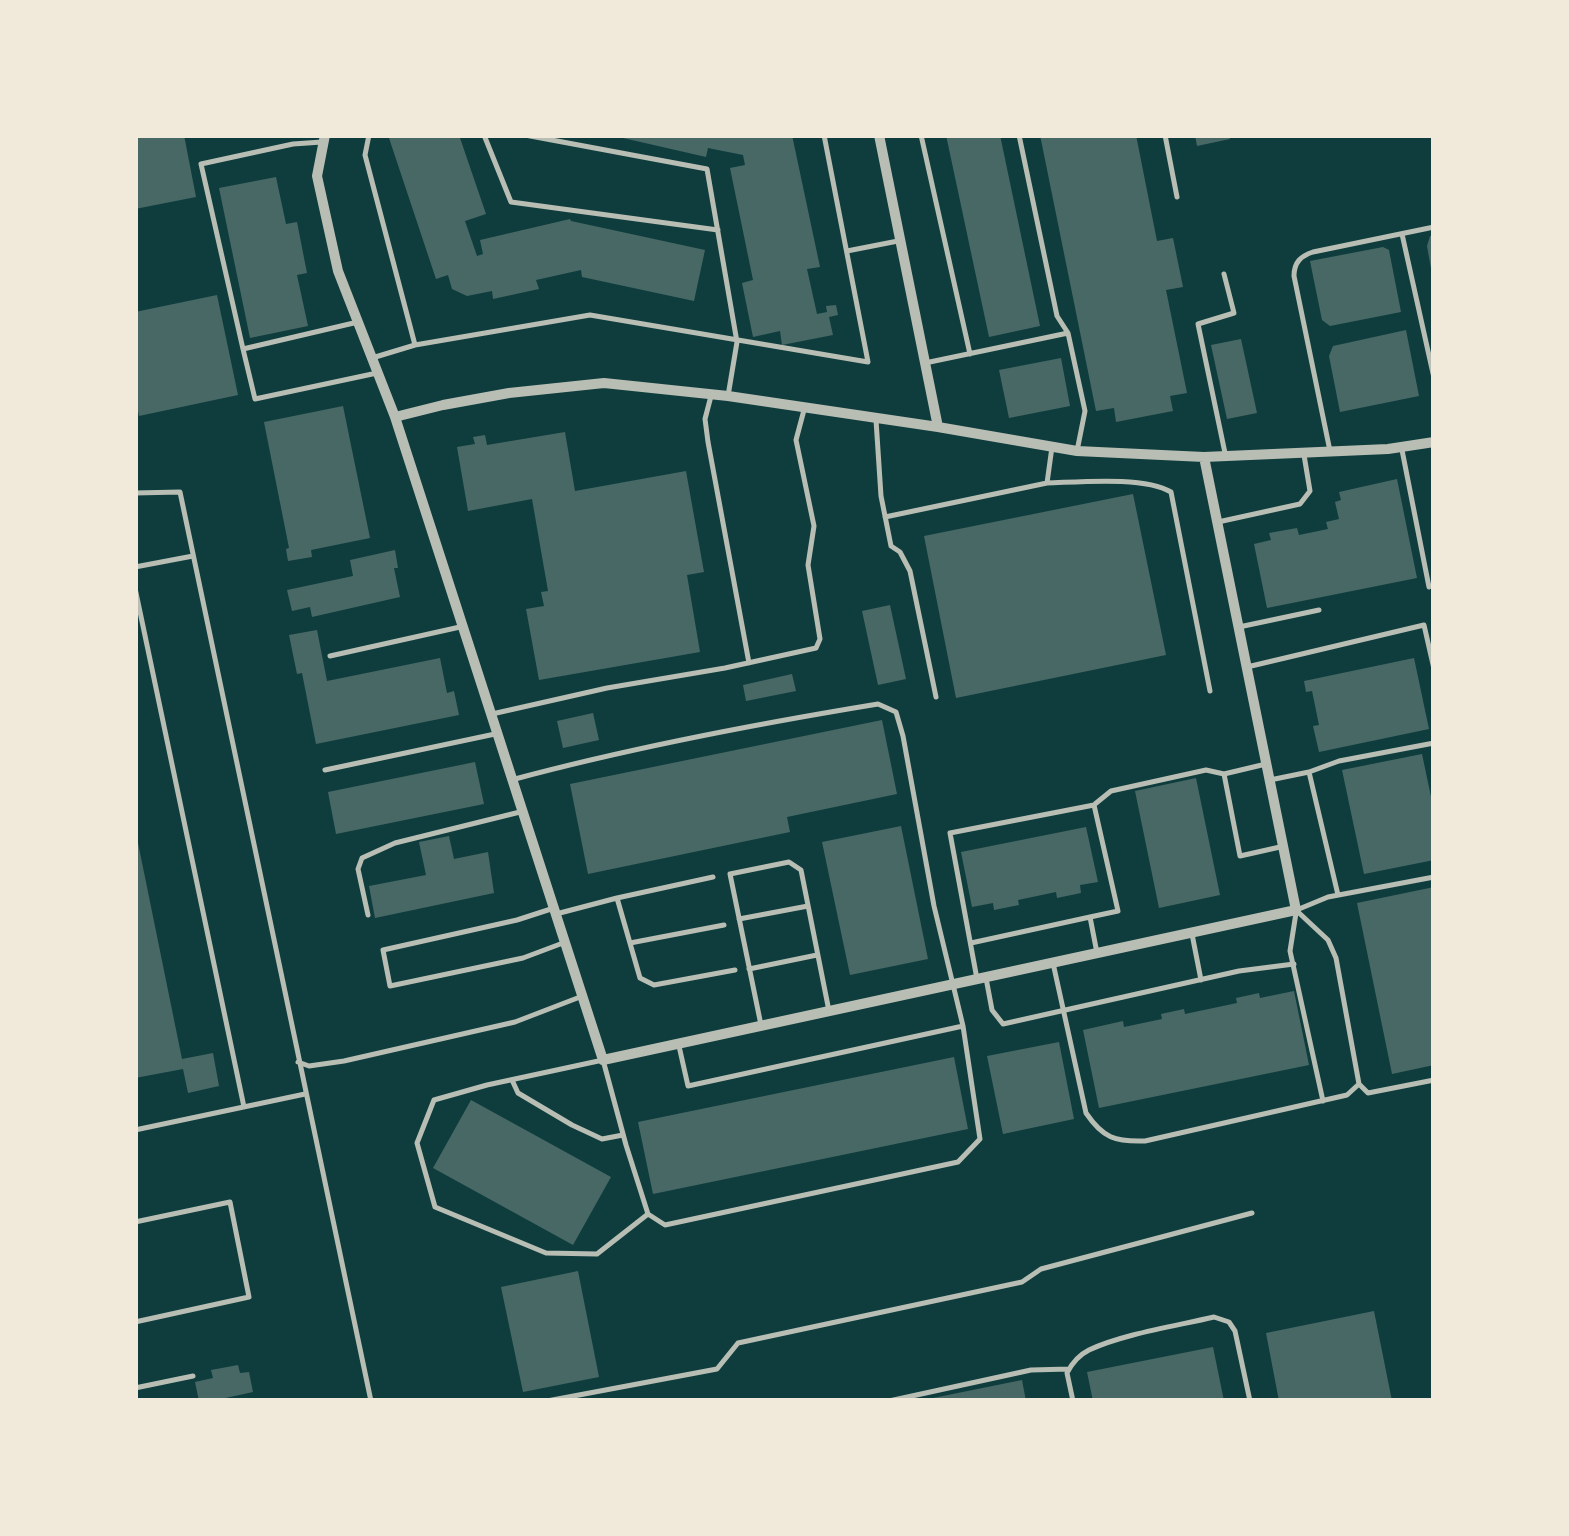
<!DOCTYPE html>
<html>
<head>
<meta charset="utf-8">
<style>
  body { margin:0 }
  #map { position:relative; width:1569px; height:1536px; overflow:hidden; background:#0f3d3e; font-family:Poppins,sans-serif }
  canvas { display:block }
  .frame { position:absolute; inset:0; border:138px solid #f1e9da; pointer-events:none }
</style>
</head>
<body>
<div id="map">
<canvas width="1569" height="1536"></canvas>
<div class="frame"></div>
</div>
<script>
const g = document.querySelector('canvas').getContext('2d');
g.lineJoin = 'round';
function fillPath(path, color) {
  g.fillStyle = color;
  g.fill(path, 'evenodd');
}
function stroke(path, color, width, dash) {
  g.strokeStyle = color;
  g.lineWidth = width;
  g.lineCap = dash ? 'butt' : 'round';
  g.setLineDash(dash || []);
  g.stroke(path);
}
fillPath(new Path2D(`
  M135,135H184L196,197L135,209Z
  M388,135H459L486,214L465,221L477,256L483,254L480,240L570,219L571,221L705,250L694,301L582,277L581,270L536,280L539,289L493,299L492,291L467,296L452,289L448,275L436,279Z
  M610,135H792L820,267L807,269L817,314L827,312L826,306L836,305L838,315L829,317L833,335L782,345L780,331L753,337L742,283L753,280L730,168L745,165L743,155L708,148L706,157Z
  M946,135H1000L1040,326L989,337Z
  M1040,135H1136L1157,241L1173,238L1183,287L1166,290L1187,393L1170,396L1173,411L1116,422L1114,408L1096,411Z
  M1195,135H1229L1230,139L1197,146Z
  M276,177L286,224L297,222L307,273L297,275L308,326L250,338L219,188Z
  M1434,235V274H1432L1427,246L1430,236Z
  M1383,247L1389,250L1401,312L1330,326L1322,320L1310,261Z
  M217,295L238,395L139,416L135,397V312Z
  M1406,330L1419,396L1340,412L1329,356L1333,346Z
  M1241,339L1257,413L1227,419L1211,345Z
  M1061,358L1070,406L1009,418L999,370Z
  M343,406L370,538L311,550L312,557L288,561L286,549L289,548L264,422Z
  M565,432L575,491L686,471L704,572L687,575L700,652L539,680L526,609L544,606L541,592L548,591L532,499L468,511L457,447L475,444L473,437L485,435L487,445Z
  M1397,479L1417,578L1267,608L1254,544L1271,540L1269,533L1297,528L1299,535L1328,529L1326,522L1339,519L1335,502L1341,500L1339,492Z
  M1133,494L1166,655L956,698L924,536Z
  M395,550L398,568H394L400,597L312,617L310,607L292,611L287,590L353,576L350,560Z
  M890,605L906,679L878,685L862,611Z
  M317,630L327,681L440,658L447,693L454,691L459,715L316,744L302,673L297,674L289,635Z
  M1414,658L1429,729L1319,752L1313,726L1319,725L1312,691L1306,692L1304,681Z
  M792,674L796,691L746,701L743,685Z
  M593,713L599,740L563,748L557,721Z
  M882,720L897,794L787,817L790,832L588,874L570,784Z
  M1422,754L1434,811V860L1364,874L1342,770Z
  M475,762L484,804L336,834L328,792Z
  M1196,778L1220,895L1159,908L1135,791Z
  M901,826L928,959L850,975L822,842Z
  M1086,827L1098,882L1080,885L1081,893L1057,898L1056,892L1018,900L1019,905L994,910L993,903L972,907L961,852Z
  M449,836L454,859L488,852L494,893L375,918L369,886L426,875L419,842Z
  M137,838L182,1059L213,1053L219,1086L188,1093L183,1069L135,1078Z
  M1434,887V1065L1392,1074L1357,903Z
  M1294,991L1309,1065L1099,1108L1083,1030L1123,1021L1124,1027L1162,1019L1161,1014L1184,1009L1185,1014L1237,1003L1236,998L1259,993L1260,998Z
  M1059,1042L1074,1119L1003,1134L987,1056Z
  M954,1057L968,1129L653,1194L638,1122Z
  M471,1100L611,1177L573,1245L433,1168Z
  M578,1271L599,1377L523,1392L501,1287Z
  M1374,1311L1392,1401H1279L1266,1333Z
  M1213,1347L1224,1401H1093L1087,1372Z
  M238,1365L240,1373L249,1372L253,1392L212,1401H199L195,1382L213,1378L211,1370Z
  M1022,1380L1026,1401H929L928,1399Z`), '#486865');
stroke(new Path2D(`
  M369,135L365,155L415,345
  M484,135L511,202L718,230
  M525,135L707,169L737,342L728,396
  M921,135L970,354
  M1019,135L1057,316L1068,333L1085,411L1077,451
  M1165,135L1177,197
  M322,142L293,144L201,164L243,349L358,322
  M1402,234L1434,378
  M847,251L898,241
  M1224,274L1234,313L1198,324L1225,453
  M243,349L255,399L377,373
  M372,358L415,345L590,315L868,362L824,135
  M925,363L1068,333
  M711,396L705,419L708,442L749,663
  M876,420L881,496L891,546L900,552L910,571L936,697
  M1402,450L1429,587
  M1330,451L1294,276C1294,262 1301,256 1313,252L1434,227
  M1047,483C1080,482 1144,476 1171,492L1210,691
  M135,493L180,492L371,1401
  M885,517L1047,483L1052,447
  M1218,522L1300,504L1310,491L1304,455
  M135,567L193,556
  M135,588L244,1107
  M1239,627L1319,610
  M330,656L460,627
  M1247,667L1424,625L1434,669
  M492,714L607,688L725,668L816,648L820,639L808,565L814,526L796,440L804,410
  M1266,764L1224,774L1240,856L1280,847
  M325,770L495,734
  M1309,772L1339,761L1434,743
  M515,779C634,747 756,724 878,704L896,712L903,736L934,906L963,1026
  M1270,780L1309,772L1338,895
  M1095,804L1111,791L1206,770L1224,774
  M617,898L713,877
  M551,909L517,920L383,950L390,986L523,958L563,943
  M1299,909L1328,897L1434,877
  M1296,913L1290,951L1323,1101
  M556,914L617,898L640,978L654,985L735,970
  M368,915L358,869L362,858L395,843L520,812
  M739,919L808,906
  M1192,934L1201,980
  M630,943L724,925
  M971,943L1090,917
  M1053,963L1086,1113C1103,1138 1115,1142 1145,1141L1347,1095L1359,1084L1336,958L1328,940L1298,912
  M749,969L817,955
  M986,978L992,1010L1003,1024L1239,971L1294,964
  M977,979L950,833L1094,805L1118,911L1090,917L1097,953
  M761,1025L730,874L789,862L801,870L829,1011
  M298,1062L309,1066L344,1061L515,1022L580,997
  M512,1080L518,1093L572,1125L602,1139L623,1135
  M1359,1084L1368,1093L1434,1080
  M135,1130L305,1094
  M648,1214L597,1254L546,1253L435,1207L417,1143L434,1100L487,1085L603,1060L626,1145L648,1214L665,1225L958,1162L980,1139L963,1026L688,1086L679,1046
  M135,1222L230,1202L249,1297L135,1322
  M135,1388L193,1376
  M547,1401L717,1369L738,1343L1022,1282L1041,1269L1252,1213
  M889,1401L1031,1370L1069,1369
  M1073,1401L1067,1373C1072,1363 1079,1355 1089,1350C1123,1334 1176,1326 1214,1317L1229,1322L1235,1331L1250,1401`), '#b8beb3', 5);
stroke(new Path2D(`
  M325,135L317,176L338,271L395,417L603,1060L1296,910L1204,457
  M879,135L938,427
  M395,417L443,405L509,393L604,383L728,396L938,427L1077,451L1204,457L1388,449L1434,442`), '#b8beb3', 10);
</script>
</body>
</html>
